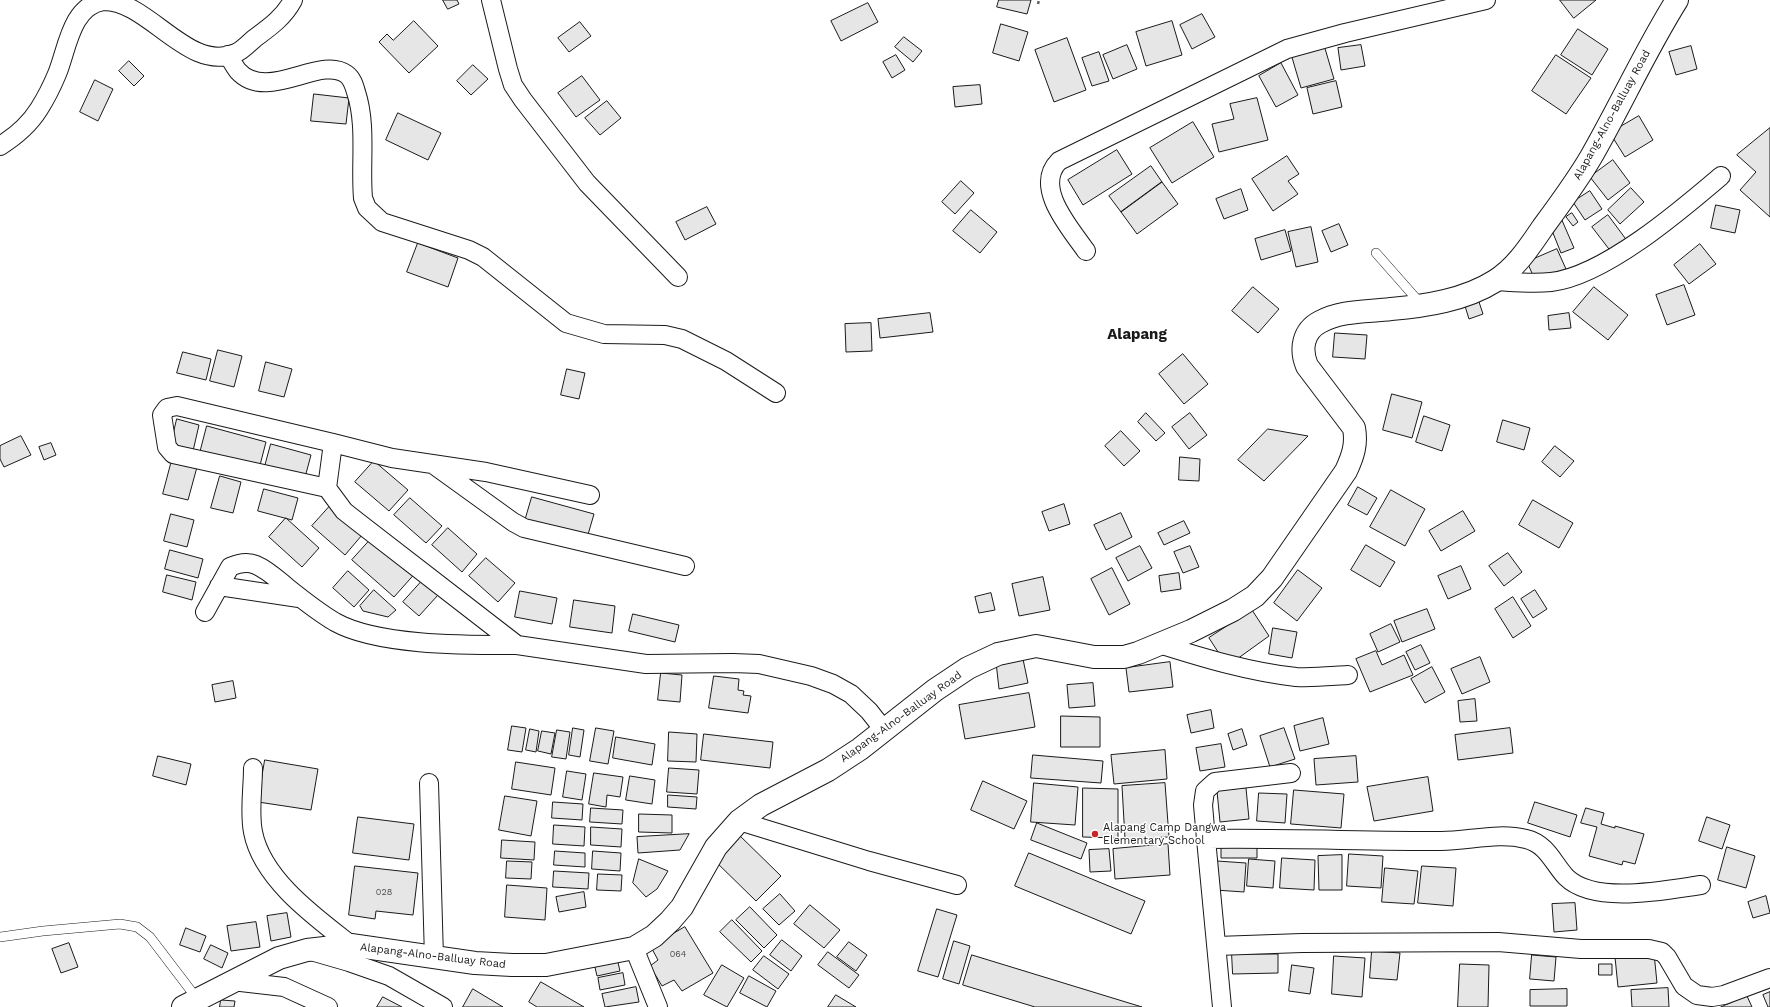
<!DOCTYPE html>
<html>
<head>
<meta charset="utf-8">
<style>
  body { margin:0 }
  canvas { display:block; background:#fff }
</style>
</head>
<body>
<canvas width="1770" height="1007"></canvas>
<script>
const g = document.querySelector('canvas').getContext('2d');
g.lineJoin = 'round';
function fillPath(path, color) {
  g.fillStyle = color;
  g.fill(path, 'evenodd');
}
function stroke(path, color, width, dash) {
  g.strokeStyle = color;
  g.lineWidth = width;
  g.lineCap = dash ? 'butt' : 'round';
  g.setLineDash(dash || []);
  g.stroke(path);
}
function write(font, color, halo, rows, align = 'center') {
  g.font = font + ' "Work Sans",sans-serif';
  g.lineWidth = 3;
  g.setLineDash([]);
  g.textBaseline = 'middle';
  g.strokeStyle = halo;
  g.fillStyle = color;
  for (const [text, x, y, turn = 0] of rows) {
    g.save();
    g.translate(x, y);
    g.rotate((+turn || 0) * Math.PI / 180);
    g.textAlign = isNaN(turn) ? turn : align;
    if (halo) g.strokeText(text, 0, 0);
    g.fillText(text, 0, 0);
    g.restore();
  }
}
const building = new Path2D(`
  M443,0H457L459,4L448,9Z
  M999,0H1031L1027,14L997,7Z
  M1560,0H1596L1574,18Z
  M868,3L878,22L841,41L831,21Z
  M1202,14L1215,37L1192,49L1180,25Z
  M414,21L438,46L409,73L379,42L387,34L393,40Z
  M1172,21L1182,55L1146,66L1136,32Z
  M580,22L591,36L569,52L558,38Z
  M1001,24L1028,32L1019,61L993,53Z
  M1578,29L1608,49L1592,75L1561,55Z
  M904,37L922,51L913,62L895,47Z
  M1067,38L1086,90L1054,102L1035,50Z
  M1127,45L1137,69L1113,79L1103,55Z
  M1324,45L1334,79L1301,88L1291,54Z
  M1361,45L1365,66L1341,70L1338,48Z
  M1691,46L1697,69L1676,75L1669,52Z
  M1099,52L1109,81L1092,86L1082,58Z
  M896,55L905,70L892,78L883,62Z
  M1556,55L1591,78L1566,114L1532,91Z
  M129,61L144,76L134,86L119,71Z
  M1281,63L1298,95L1276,107L1259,76Z
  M473,65L488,79L471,95L457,81Z
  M582,76L600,100L576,117L558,93Z
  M95,80L113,89L98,121L80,112Z
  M1336,81L1342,107L1313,114L1307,88Z
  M980,85L982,104L955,107L953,87Z
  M314,94L349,98L346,124L311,121Z
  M1257,98L1268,140L1219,152L1212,124L1234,119L1230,104Z
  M607,101L621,118L600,135L585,118Z
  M398,113L441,133L428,160L386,140Z
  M1639,116L1653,140L1625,157L1610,133Z
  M1193,122L1214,157L1172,183L1150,148Z
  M1770,128V217L1740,190L1756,172L1737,155Z
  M1117,150L1132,174L1083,205L1068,180Z
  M1287,156L1299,174L1288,181L1298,194L1273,211L1252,179Z
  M1613,160L1630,183L1608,200L1590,177Z
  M1151,166L1162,182L1121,212L1109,196Z
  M961,181L974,193L955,214L942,202Z
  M1162,182L1178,204L1137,234L1121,212Z
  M1631,188L1644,202L1620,224L1608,210Z
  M1241,189L1248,210L1224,219L1216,199Z
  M1590,191L1602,209L1585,220L1573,202Z
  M1716,205L1740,210L1735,233L1711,228Z
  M707,207L716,224L685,240L676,222Z
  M971,210L997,232L980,253L953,231Z
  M1572,213L1578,222L1573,226L1566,217Z
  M1608,215L1628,242L1612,253L1592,227Z
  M1561,218L1574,248L1561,253L1549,223Z
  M1339,224L1348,245L1331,252L1322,231Z
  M1311,227L1318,262L1296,267L1288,232Z
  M1285,230L1291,251L1261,260L1255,239Z
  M418,243L458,258L448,287L407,272Z
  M1700,244L1716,264L1689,284L1674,265Z
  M1557,249L1566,269L1536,282L1527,262Z
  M1684,285L1695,315L1667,325L1656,295Z
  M1253,287L1279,309L1258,333L1232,311Z
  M1594,287L1628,315L1608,340L1573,312Z
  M1479,302L1483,314L1469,319L1465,306Z
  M930,313L933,332L880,338L878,319Z
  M1569,313L1571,328L1549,330L1548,316Z
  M871,323L872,351L846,352L845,324Z
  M1335,333L1367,335L1365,359L1333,357Z
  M218,350L242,356L234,387L210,381Z
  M183,352L211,359L206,380L177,373Z
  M1183,354L1208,384L1184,404L1159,374Z
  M266,362L292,369L284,397L259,391Z
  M567,369L585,373L579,399L561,395Z
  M1392,394L1422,402L1412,438L1383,430Z
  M1146,413L1165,433L1156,441L1138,422Z
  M1190,413L1207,435L1189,449L1172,427Z
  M1424,416L1450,425L1442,451L1416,442Z
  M177,419L199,425L193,451L171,445Z
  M1503,420L1530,428L1524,450L1497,442Z
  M207,426L266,442L259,469L200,453Z
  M1268,429L1308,436L1264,481L1238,460Z
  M1121,431L1140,451L1124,466L1105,446Z
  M21,436L31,455L4,467L0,459V446Z
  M51,443L56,455L44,460L39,447Z
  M271,444L311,455L304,481L264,470Z
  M1555,446L1574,461L1560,477L1542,462Z
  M1180,457L1200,459L1199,481L1179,480Z
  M172,460L197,467L188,500L163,494Z
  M374,461L408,490L389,511L355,482Z
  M220,476L241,482L233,513L211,508Z
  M1358,487L1377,498L1367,515L1348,505Z
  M264,489L298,498L292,520L258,511Z
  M1391,490L1425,509L1405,546L1370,527Z
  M532,497L594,514L587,538L525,521Z
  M410,498L442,526L426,543L394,515Z
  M1533,500L1573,523L1559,548L1519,525Z
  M1064,504L1070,524L1049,531L1042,512Z
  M330,506L362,535L345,555L312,526Z
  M1463,511L1475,531L1441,551L1429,531Z
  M1121,513L1132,537L1106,550L1094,525Z
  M171,514L194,520L187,547L164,541Z
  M286,518L319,548L302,567L269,537Z
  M1184,521L1190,533L1164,545L1158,533Z
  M448,528L477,554L462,572L432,545Z
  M371,539L406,571L412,565L418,570L394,597L352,560Z
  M1366,545L1395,562L1380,587L1351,570Z
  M1140,546L1152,568L1128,581L1116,558Z
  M1190,546L1199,567L1183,573L1174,552Z
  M170,550L203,559L198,578L165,569Z
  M1508,553L1522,572L1504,586L1489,566Z
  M486,558L515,583L498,602L469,576Z
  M1461,566L1471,589L1448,599L1438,576Z
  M1112,568L1130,604L1109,615L1091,579Z
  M1298,570L1322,588L1297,621L1274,603Z
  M348,571L369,590L354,607L333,588Z
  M1179,573L1181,589L1161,592L1159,576Z
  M167,575L196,582L192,600L163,592Z
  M1043,577L1050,610L1019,616L1012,584Z
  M422,581L438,595L419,616L403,602Z
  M374,590L396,610L388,617L363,611L360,606Z
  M1535,590L1547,609L1533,618L1521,599Z
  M520,591L557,598L552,624L515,617Z
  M991,593L995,610L979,613L975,597Z
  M1513,597L1531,626L1513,638L1495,609Z
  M574,600L615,606L612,633L570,627Z
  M1427,609L1435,629L1402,642L1394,621Z
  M1252,610L1269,636L1237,659L1220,655L1209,638Z
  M633,614L679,625L675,642L629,631Z
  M1391,624L1400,642L1378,652L1370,634Z
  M1273,628L1297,632L1292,658L1269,654Z
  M1421,645L1430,663L1415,670L1406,652Z
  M1376,651L1382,665L1404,655L1413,675L1370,692L1356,659Z
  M1480,657L1490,682L1462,694L1451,669Z
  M1023,659L1028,683L999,689L996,662Z
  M1170,662L1173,687L1129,692L1126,668Z
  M1432,667L1445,692L1425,703L1411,679Z
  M661,673L682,675L680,702L658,700Z
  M714,676L739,679L738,690L744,691L743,695L751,696L748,713L709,708Z
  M233,681L236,698L215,702L212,685Z
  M1093,683L1095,706L1069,708L1067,685Z
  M1029,693L1035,727L965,739L959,705Z
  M1475,699L1477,721L1460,722L1458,701Z
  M1211,710L1214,728L1191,733L1187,715Z
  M1061,716L1100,717V747H1061Z
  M1323,718L1329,744L1300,751L1294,726Z
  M512,726L526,728L522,752L508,750Z
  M573,728L584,730L580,757L569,755Z
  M596,728L614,731L608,764L590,761Z
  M1284,728L1295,759L1270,767L1260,736Z
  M1510,728L1513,753L1458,760L1455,735Z
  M530,729L539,731L536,752L526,750Z
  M1242,729L1247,745L1233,750L1228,734Z
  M557,730L570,732L566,759L552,757Z
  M542,731L555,733L551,754L538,751Z
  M669,732L697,734L696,762L668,761Z
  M704,734L773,742L770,768L701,760Z
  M616,737L655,744L652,765L613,758Z
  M1221,744L1225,767L1200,771L1196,748Z
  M1165,750L1167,779L1114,784L1111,755Z
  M1033,755L1103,761L1101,783L1031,778Z
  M158,756L191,764L186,785L153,776Z
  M1356,756L1358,782L1316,785L1314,759Z
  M265,760L318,769L311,810L258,802Z
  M516,762L555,768L551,795L512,789Z
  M669,768L699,770L697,794L667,792Z
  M567,771L586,774L582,800L563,797Z
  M594,773L623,777L620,797L607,795L606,807L589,804Z
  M630,776L655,780L652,804L626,800Z
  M1428,777L1433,811L1374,821L1367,787Z
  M983,781L1027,801L1014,829L971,810Z
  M1034,783L1078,787L1075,825L1031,822Z
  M1165,783L1169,837L1125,839L1122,786Z
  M1083,788L1118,789V838L1083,837Z
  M1246,788L1249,819L1220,822L1217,791Z
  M1294,790L1344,794L1341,828L1291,824Z
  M1259,793L1287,794L1285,823L1257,821Z
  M668,795L697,797L696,809L668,807Z
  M505,796L537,801L531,836L499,830Z
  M553,802L583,804L582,820L552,818Z
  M1535,802L1577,815L1570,837L1528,823Z
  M591,808L623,810L622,824L590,822Z
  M1586,808L1604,813L1601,824L1615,828V826L1644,834L1635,864L1623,861L1622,865L1589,856L1597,827L1581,823Z
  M639,814L672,815V833L639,832Z
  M358,817L414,824L409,860L353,853Z
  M1707,817L1730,825L1722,849L1699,841Z
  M1037,823L1087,843L1081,859L1031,840Z
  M554,825L585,827L584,846L553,844Z
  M591,827L622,829L621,847L591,845Z
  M735,831L781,876L756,901L711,857Z
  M689,834L680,850L638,853L637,837Z
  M502,840L535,842L534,860L501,858Z
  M1257,842V858H1221V843Z
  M1168,844L1170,875L1115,879L1113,849Z
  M1727,847L1755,856L1746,888L1718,880Z
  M1109,849L1111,871L1090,872L1089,850Z
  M555,851L585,853V867L554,865Z
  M593,851L621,853L620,871L592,869Z
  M1029,853L1145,901L1131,934L1015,886Z
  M1349,854L1383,856L1381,888L1347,886Z
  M1342,855V890H1319L1318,856Z
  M1282,858L1315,860L1314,890L1280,888Z
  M639,859L668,871L657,889L646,897L633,883Z
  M1249,859L1275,861L1273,888L1247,886Z
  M507,861L532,862L531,879L506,878Z
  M1217,861L1246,863L1244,892L1215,890Z
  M355,866L418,873L413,915L376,911L375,919L349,915Z
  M1422,866L1456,868L1453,906L1418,903Z
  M1385,868L1418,871L1414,904L1382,902Z
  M554,871L589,873L588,889L553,887Z
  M598,874L622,875L621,891L597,890Z
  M507,885L547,888L545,920L505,917Z
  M584,892L586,907L559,912L556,897Z
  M780,894L795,911L779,925L763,909Z
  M1766,896L1770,913L1753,918L1748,902Z
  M1575,903L1577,930L1554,932L1552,904Z
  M810,905L840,930L824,948L794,924Z
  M750,907L777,935L764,948L736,920Z
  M937,909L957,915L938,977L918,971Z
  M287,913L291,937L271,941L267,916Z
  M732,920L762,951L751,962L720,932Z
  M256,922L260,947L231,951L227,926Z
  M685,927L713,973L682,991L674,980L662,986L650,966L658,960L651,947Z
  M186,928L206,936L200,952L180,945Z
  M782,940L802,956L791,971L770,955Z
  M954,941L970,946L959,984L943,979Z
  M849,942L867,955L856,971L837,957Z
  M69,943L78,967L61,973L52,949Z
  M211,945L228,953L222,968L204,959Z
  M1372,951L1400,953L1397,980L1370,978Z
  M828,952L859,975L849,988L818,965Z
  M1654,953L1657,983L1618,987L1615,957Z
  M1232,954H1278V973L1233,974Z
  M972,955L1142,1007H1035L963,985Z
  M1532,955L1556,957L1554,981L1530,979Z
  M764,956L789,974L778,989L753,970Z
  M1334,956L1365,958L1362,997L1332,994Z
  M617,958L620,971L597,976L594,963Z
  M1460,964L1489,965L1488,1007H1458Z
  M1599,964H1612V975H1599Z
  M722,965L744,978L727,1007L704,995Z
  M1292,965L1314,968L1310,994L1289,991Z
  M623,973L625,985L600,990L598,978Z
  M749,976L776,991L767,1007L740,993Z
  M541,982L584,1007H537L529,1002Z
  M636,987L639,1002L605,1007L602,994Z
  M1668,988L1669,1007H1632L1631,990Z
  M473,989L503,1007H463Z
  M1567,989V1006H1530V990Z
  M1770,992V1007H1768L1763,995Z
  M836,995L856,1007H828Z
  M1747,996L1752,1007H1721Z
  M383,997L402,1007H377Z
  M221,1000L235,1001L234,1007H220Z`);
fillPath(building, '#e6e6e6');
stroke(building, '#1a1a1a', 1);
const lane = new Path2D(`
  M1376,253L1421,304
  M0,937L43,931L120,924L137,927L150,937L198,1000`);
const street = new Path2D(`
  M491,0L508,69L513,85L523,100L587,183L678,277
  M228,55C231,60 234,66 238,71C267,103 320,55 346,74C352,78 354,85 356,92C367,125 360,164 363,198L367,208L382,222L469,250L483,257L566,323L604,334L665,335L682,339L726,361L776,393
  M0,146C16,136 29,125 39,109C46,98 52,86 57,74C67,50 71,6 103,1C149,0 188,74 236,53C243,50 249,43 255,38C270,27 284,17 293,0
  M1086,251C1070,228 1033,187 1059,161L1287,49L1345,33L1486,0
  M1496,281C1514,282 1532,284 1551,282C1604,276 1680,211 1721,176
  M434,465L513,522L524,528L685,566
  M327,488L173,454L167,447L162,415L167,408L177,406L333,443
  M590,495L486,472L392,458L333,443L327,488L344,511L358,522L517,645L646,664L733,663L759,664L811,676L833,684L851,694L869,711L884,730
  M219,586L299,598
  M205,612L230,567C239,563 247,561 256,565C268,570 278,580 288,588C303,600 318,612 335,622C378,646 467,645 517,645
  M1159,644C1203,658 1250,672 1296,677C1313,678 1331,676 1348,675
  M253,768C253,789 249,812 253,832C262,879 315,917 351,945
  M429,783L434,958
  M739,821L869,861L957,885
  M1206,839C1285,838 1363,841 1441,841C1469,841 1498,832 1526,839C1547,844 1553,863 1566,877C1594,905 1666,890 1701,885
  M1217,946L1302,943L1498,942L1581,949H1649L1662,952L1667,957L1684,986L1697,995L1712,997L1724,995L1770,978
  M634,948L658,1007
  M311,951L349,962L389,976L443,1007
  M232,981L284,987L328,1007
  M1222,1007L1206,839L1203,805L1205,791L1215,782L1291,773`);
const secondary = new Path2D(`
  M183,1007L279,958L307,950L351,945L475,963L512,965H546L634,948L654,936L670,921L682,907L716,847L739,821L761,805L828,770L860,749L935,690L968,668L998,654L1036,646L1094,657H1124L1138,653L1191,631L1233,610L1255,596L1272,578L1346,471C1353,456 1357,444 1354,428L1307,366C1300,349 1303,331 1320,322C1342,310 1367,312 1391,309C1426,306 1465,300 1495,281C1516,268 1530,246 1543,227C1560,204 1577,181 1591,157C1621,105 1645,51 1677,0`);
stroke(lane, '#1a1a1a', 10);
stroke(street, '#1a1a1a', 20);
stroke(secondary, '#1a1a1a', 24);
stroke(new Path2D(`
  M1038,4L1039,0`), '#5f5f5f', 2.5, [3, 2]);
stroke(lane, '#fff', 9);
stroke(street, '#fff', 18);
stroke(secondary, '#fff', 22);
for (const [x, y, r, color] of [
  [1095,834,4,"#c62828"]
]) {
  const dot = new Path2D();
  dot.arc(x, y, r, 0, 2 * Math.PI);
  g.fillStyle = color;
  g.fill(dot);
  stroke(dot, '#fff', 1.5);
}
write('9px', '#4d4d4d', null, [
  ["028",384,892],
  ["064",678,954]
]);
write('11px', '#1a1a1a', '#fff', [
  ["Alapang-Alno-Balluay Road",1612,115,-61],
  ["Alapang-Alno-Balluay Road",901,717,-36],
  ["Alapang-Alno-Balluay Road",433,956,7]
]);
write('11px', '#1a1a1a', '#fff', [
  ["Alapang Camp Dangwa",1103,828],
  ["Elementary School",1103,841]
], 'left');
write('bold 15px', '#1a1a1a', '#fff', [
  ["Alapang",1137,335]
]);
</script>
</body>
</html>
